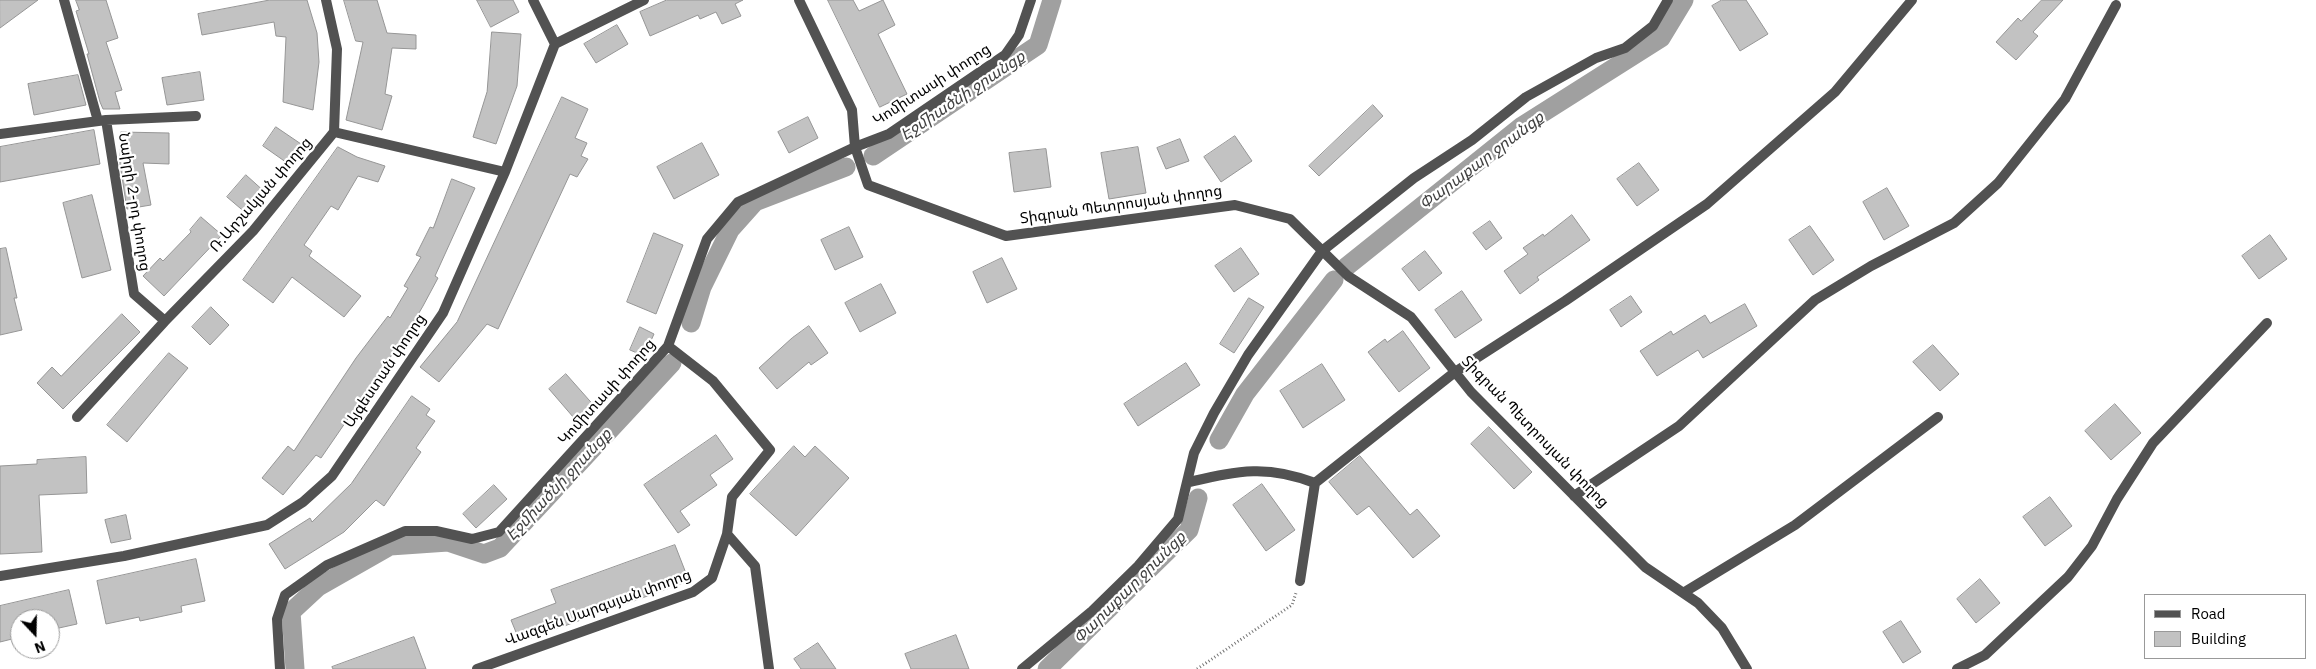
<!DOCTYPE html>
<html>
<head>
<meta charset="utf-8">
<style>
  body { margin:0 }
  #map { position:relative; width:2316px; height:669px; overflow:hidden; background:#fff; font-family:"IBM Plex Sans",sans-serif }
  canvas { display:block }
  .legend { position:absolute; left:2144px; top:594px; width:162px; height:65px; box-sizing:border-box; background:#fff; border:1px solid #999; margin:0; padding:6px 9px; list-style:none; font-size:15px; color:#000 }
  .legend li { display:flex; align-items:center; gap:10px; height:25px }
  .legend b { width:25px; border:1px solid #999 }
  .north { position:absolute; left:10px; top:609px; width:50px; height:50px; box-sizing:border-box; background:#fff; border:1px solid #999; border-radius:50%; rotate:159deg; font-size:14px; font-weight:700; line-height:20px; text-align:center; color:#000 }
  .north::after { content:''; display:block; margin:auto; width:18px; height:22px; background:#000; clip-path:polygon(50% 0,100% 100%,50% 72%,0 100%) }
</style>
</head>
<body>
<div id="map">
<canvas width="2316" height="669"></canvas>
<ul class="legend">
<li><b style="height:6px;background:#525252"></b>Road</li>
<li><b style="height:14px;background:#c2c2c2"></b>Building</li>
</ul>
<div class="north">N</div>
</div>
<script>
const g = document.querySelector('canvas').getContext('2d');
g.lineJoin = 'round';
function stroke(path, color, width, dash) {
  g.strokeStyle = color;
  g.lineWidth = width;
  g.lineCap = dash ? 'butt' : 'round';
  g.setLineDash(dash || []);
  g.stroke(path);
}
function fillPath(path, color) {
  g.fillStyle = color;
  g.fill(path, 'evenodd');
}
function write(font, color, halo, rows, align = 'center') {
  g.font = font + ' "IBM Plex Sans","Noto Sans Armenian",sans-serif';
  g.lineWidth = 4.5;
  g.setLineDash([]);
  g.textBaseline = 'middle';
  g.strokeStyle = halo;
  g.fillStyle = color;
  for (const [text, x, y, turn = 0] of rows) {
    g.save();
    g.translate(x, y);
    g.rotate((+turn || 0) * Math.PI / 180);
    g.textAlign = isNaN(turn) ? turn : align;
    if (halo) g.strokeText(text, 0, 0);
    g.fillText(text, 0, 0);
    g.restore();
  }
}
stroke(new Path2D(`
  M873,156L1038,45L1052,0
  M1346,267L1522,126L1661,38L1684,0
  M691,323L702,287L730,230L755,202L846,167
  M1219,440L1245,394L1334,280
  M295,669L291,612L318,587L390,546L448,542L484,554L500,548L672,363
  M1047,669L1189,530L1198,498`), '#a0a0a0', 19);
const building = new Path2D(`
  M0,0H38L0,28Z
  M76,0H106L118,38L106,42L122,90L115,92L120,109H103L100,102L87,54H89L76,11L79,10Z
  M270,0H307L317,33L319,62L313,110L283,102L286,37L276,36L274,22L202,35L198,14Z
  M344,0H377L387,33L416,35V49L392,48L385,94L392,96L382,130L346,120L363,42L356,41Z
  M477,0H513L519,12L491,27Z
  M667,0H743L735,4L741,16L722,24L716,12L700,19L698,15L650,36L640,12Z
  M828,0H853L859,11L883,0L895,25L878,34L907,94L880,107Z
  M1722,0H1746L1768,34L1740,51L1712,6Z
  M2042,0H2063L2033,32L2038,36L2016,60L1996,42L2018,18L2021,21Z
  M617,25L628,44L596,63L584,44Z
  M492,32L521,34L517,86L496,144L473,137L487,92Z
  M200,72L204,100L167,105L162,78Z
  M78,75L86,105L34,115L28,84Z
  M562,97L588,109L575,138L587,143L581,156L588,159L577,177L570,174L498,329L487,324L439,382L420,367L457,322Z
  M1373,105L1383,116L1319,176L1309,166Z
  M808,117L818,138L789,153L778,132Z
  M276,127L304,146L290,165L263,146Z
  M94,130L100,164L0,182V147Z
  M121,132L169,133V164L143,163L151,205L127,209L120,164Z
  M1235,136L1252,161L1221,182L1204,157Z
  M1180,139L1189,161L1166,169L1157,148Z
  M702,143L719,175L674,199L657,167Z
  M338,147L357,157L385,166L378,182L358,176L338,210L331,206L304,245L312,251L309,256L361,296L344,317L292,277L273,303L243,280Z
  M1138,147L1146,193L1109,199L1101,153Z
  M1046,149L1051,187L1014,192L1009,153Z
  M1639,163L1659,190L1637,206L1617,179Z
  M246,175L266,193L247,214L227,197Z
  M452,179L475,188L435,276L438,278L423,306L409,330L321,458L316,455L283,495L262,478L288,446L294,451L356,358L388,316L390,318L408,288L404,286L421,257L416,255L430,227L433,228Z
  M1887,188L1909,226L1884,240L1863,202Z
  M92,195L111,270L82,278L63,203Z
  M1572,215L1590,240L1537,277L1539,280L1520,294L1504,271L1528,254L1523,248L1543,234L1544,236Z
  M201,217L222,235L164,296L143,276L160,258L163,261L191,232L190,230Z
  M1490,221L1502,238L1486,250L1473,233Z
  M1810,226L1834,260L1813,275L1789,240Z
  M849,227L863,257L835,270L821,240Z
  M654,233L683,245L656,314L627,302Z
  M2270,235L2287,259L2259,279L2242,256Z
  M6,248L17,298H14L22,330L0,335V249Z
  M1241,248L1259,274L1234,292L1215,266Z
  M1425,251L1442,273L1419,291L1402,269Z
  M1002,258L1017,289L987,303L973,272Z
  M881,284L896,313L860,332L845,303Z
  M1462,291L1482,320L1455,338L1435,310Z
  M1631,296L1642,312L1621,327L1610,310Z
  M1249,298L1264,307L1234,353L1220,344Z
  M1745,304L1757,326L1703,358L1698,350L1657,376L1640,351L1671,331L1673,335L1705,315L1710,323Z
  M211,307L229,325L210,345L192,327Z
  M122,314L140,332L63,409L37,383L52,367L61,376Z
  M809,326L828,353L811,365L809,362L777,389L759,368L792,338Z
  M640,327L654,334L644,356L630,350Z
  M1403,331L1430,368L1399,392L1368,352L1385,339L1387,342Z
  M1933,345L1959,374L1940,391L1913,362Z
  M169,353L188,368L127,442L107,425Z
  M1186,363L1200,385L1138,426L1124,404Z
  M1322,364L1345,400L1303,428L1280,391Z
  M566,374L597,409L580,425L549,389Z
  M412,396L430,409L426,415L435,421L416,448L421,452L384,506L376,500L344,532L285,569L269,544L310,518L312,522L351,484Z
  M2115,404L2141,433L2111,460L2085,431Z
  M1489,427L1532,472L1514,489L1471,444Z
  M716,435L733,459L710,475L717,485L680,511L690,525L678,533L644,485Z
  M794,446L805,457L815,446L849,478L796,536L750,494Z
  M1360,456L1410,515L1417,509L1440,536L1413,558L1369,506L1357,515L1329,482Z
  M86,457L87,493L39,495L42,552L0,554V466L37,464V460Z
  M1262,484L1295,530L1266,551L1233,505Z
  M494,485L507,499L476,528L463,514Z
  M2050,497L2072,526L2045,546L2023,517Z
  M126,515L131,539L111,543L105,520Z
  M675,545L689,581L520,642L511,620L556,603L551,590Z
  M196,559L205,601L181,606L182,612L140,621L139,617L106,624L97,581Z
  M1980,579L2000,603L1976,623L1957,599Z
  M69,590L77,624L50,630V619H20V637L0,642V606Z
  M1901,621L1921,652L1903,663L1883,632Z
  M956,635L969,669H911L905,654Z
  M414,637L426,669H333L332,667Z
  M818,643L836,669H801L794,659Z`);
fillPath(building, '#c2c2c2');
stroke(building, '#969696', 1);
stroke(new Path2D(`
  M1197,669L1292,605L1296,593`), '#747474', 3, [1, 2.5]);
stroke(new Path2D(`
  M64,0L98,121
  M533,0L555,44
  M799,0L852,110L855,147L868,185L1006,236L1235,205L1290,219L1348,276L1411,317L1471,392L1645,567L1698,603L1722,628L1747,669
  M106,120L196,116
  M334,132L505,172
  M0,134L106,120L134,294L165,321
  M668,346L713,381L770,450L732,497L727,534L755,566L769,669
  M77,417L165,321L253,231L334,132L337,49L326,0
  M1189,482C1238,471 1266,464 1315,483
  M1574,496L1679,426L1815,300L1871,266L1954,223L1998,183L2065,99L2116,5
  M0,576L124,556L267,525L303,502L332,476L443,313L505,172L555,44L644,0
  M1300,581L1315,483L1455,372L1565,301L1707,204L1835,92L1912,0
  M1683,593L1795,525L1938,417
  M280,669L277,619L285,595L327,565L405,531H436L472,539L499,532L668,346L707,239L738,202L855,147L889,134L1005,55L1019,35L1031,0
  M477,669L693,592L712,578L727,534
  M1022,669L1092,611L1138,566L1178,519L1194,453L1214,413L1248,355L1322,251L1414,178L1472,140L1526,97L1596,58L1625,48L1653,26L1668,0
  M1957,669L1985,655L2068,577L2092,546L2117,499L2153,443L2267,323`), '#525252', 10);
write('15px', '#000', '#fff', [
  ["Կոմիտասի փողոց",932,85,-33],
  ["Ռ.Արշակյան փողոց",261,195,-49],
  ["Նաիրի 2-րդ փողոց",134,202,81],
  ["Տիգրան Պետրոսյան փողոց",1121,205,-8],
  ["Այգեստան փողոց",385,371,-56],
  ["Կոմիտասի փողոց",607,392,-48],
  ["Տիգրան Պետրոսյան փողոց",1535,432,46],
  ["Վազգեն Սարգսյան փողոց",598,608,-20]
]);
write('italic 16px', '#414141', '#fff', [
  ["Էջմիածնի ջրանցք",963,96,-34],
  ["Փարաքար ջրանցք",1482,161,-37],
  ["Էջմիածնի ջրանցք",559,485,-47],
  ["Փարաքար ջրանցք",1130,588,-45]
]);
</script>
</body>
</html>
